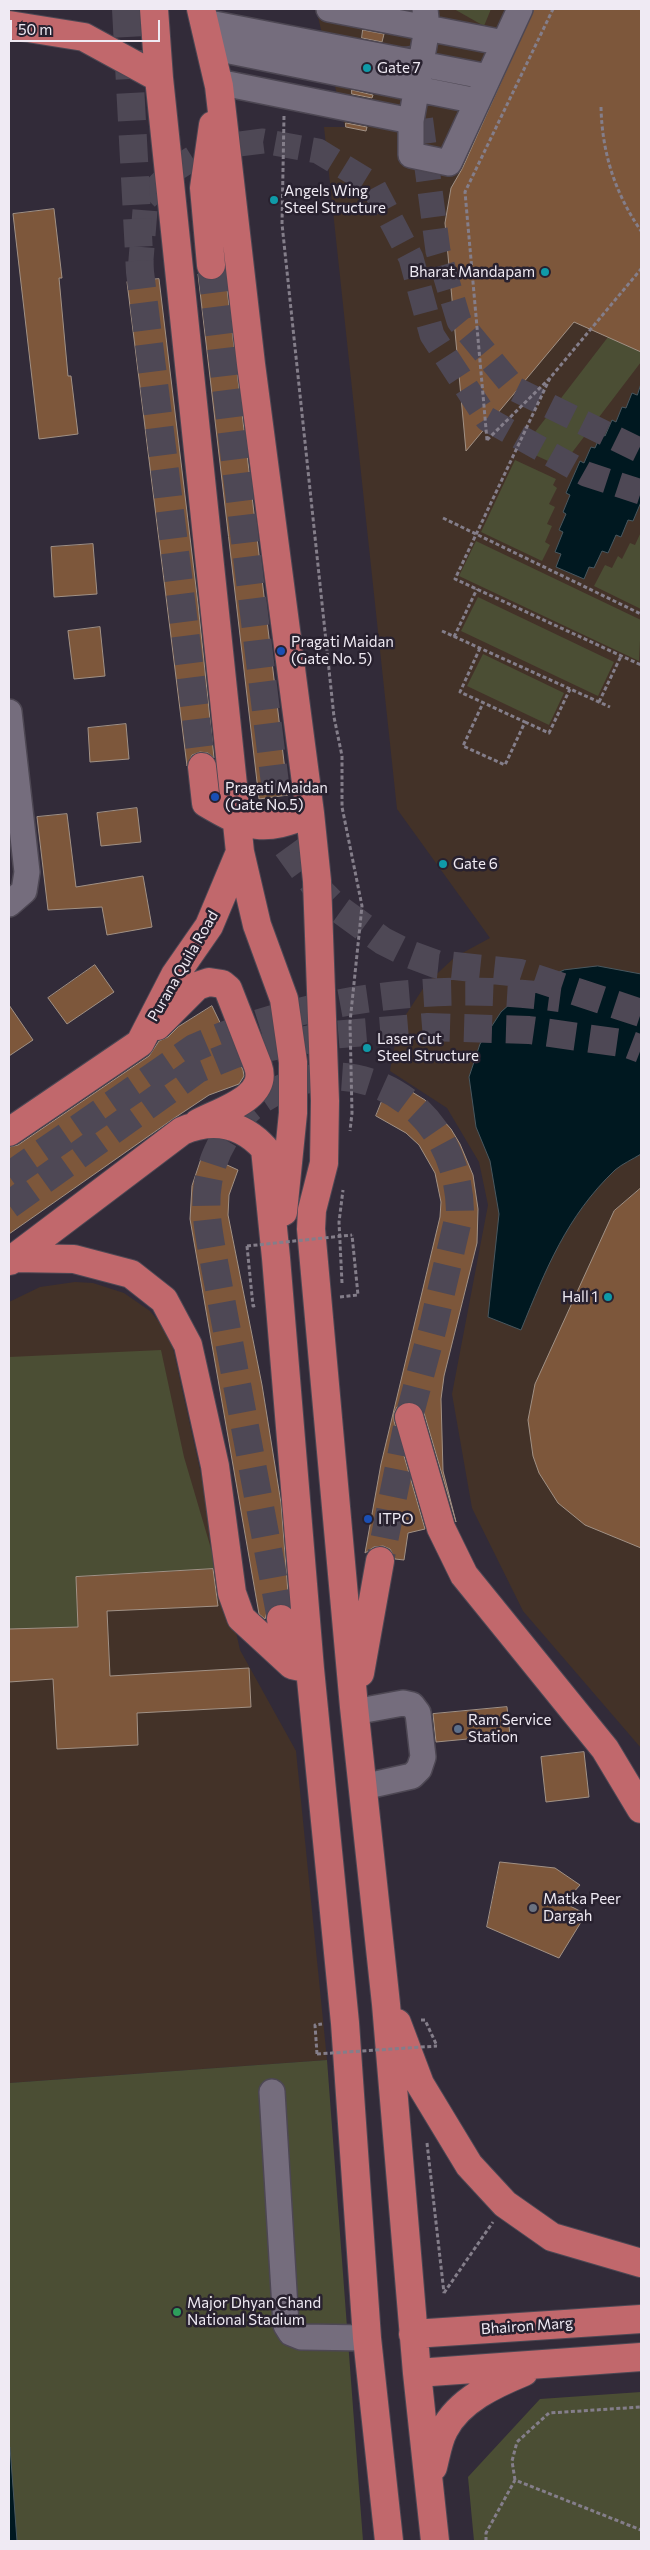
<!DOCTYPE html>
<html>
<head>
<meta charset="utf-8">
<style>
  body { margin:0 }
  #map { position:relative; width:650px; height:2550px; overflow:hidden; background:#322b39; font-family:Commissioner,sans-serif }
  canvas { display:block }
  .frame { position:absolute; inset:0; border:10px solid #efeaf3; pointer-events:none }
  .scale { position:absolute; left:10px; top:20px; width:150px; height:22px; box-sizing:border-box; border:2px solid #efeaf3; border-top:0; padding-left:6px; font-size:15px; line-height:18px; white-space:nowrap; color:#efeaf3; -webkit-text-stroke:4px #28212f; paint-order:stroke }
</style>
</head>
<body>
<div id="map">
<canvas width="650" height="2550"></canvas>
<div class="frame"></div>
<div class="scale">50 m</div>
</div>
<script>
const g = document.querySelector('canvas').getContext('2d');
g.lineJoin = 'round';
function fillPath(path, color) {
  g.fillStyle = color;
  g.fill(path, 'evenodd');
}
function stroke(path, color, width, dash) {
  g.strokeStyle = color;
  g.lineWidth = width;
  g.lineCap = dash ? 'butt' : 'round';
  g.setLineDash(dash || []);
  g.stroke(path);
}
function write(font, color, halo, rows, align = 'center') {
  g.font = font + ' Commissioner,sans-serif';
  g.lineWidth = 5;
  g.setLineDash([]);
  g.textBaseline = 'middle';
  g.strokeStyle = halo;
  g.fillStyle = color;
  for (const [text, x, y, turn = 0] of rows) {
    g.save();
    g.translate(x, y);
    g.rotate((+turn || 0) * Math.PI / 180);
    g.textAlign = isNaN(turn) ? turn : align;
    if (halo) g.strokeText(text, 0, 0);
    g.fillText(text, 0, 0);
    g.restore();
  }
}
fillPath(new Path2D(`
  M316,9H641V1748L523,1611L472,1508L452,1394L488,1205L479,1162L447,1108L390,1071L393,1052L405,1016L426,984L455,957L490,938L397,809L324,127H345Z
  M75,1282L93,1283L124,1293L150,1311L170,1335L240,1650L296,1751L327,2060L9,2083V1302L40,1287Z`), '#433228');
fillPath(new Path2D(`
  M454,9H491L484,26Z
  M608,337L641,352V362L561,467L522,449Z
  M515,460L556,479L553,485L557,488L549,504L555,507L547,524L552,526L545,542L550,545L542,561L481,532Z
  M641,532V609L594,586L605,565L612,568L618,556L622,559L630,543L635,545Z
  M476,541L641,620L639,661L459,576Z
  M478,597L614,662L598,696L461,631Z
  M483,654L564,693L549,725L467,686Z
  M161,1350L184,1457L217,1569L76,1577L78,1627L9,1629V1357Z
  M327,2060L363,2541H9V2083Z
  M641,2392V2541H474L468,2477L540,2399Z`), '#4b4e34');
const water = new Path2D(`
  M641,384V502L633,521L628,520L621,537L616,535L608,553L602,551L594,568L589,567L584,579L556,567L561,554L555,552L563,532L559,530L566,514L563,512L570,495L566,493L580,461L584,463L591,447L595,448L601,434L605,436L612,420L616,422L622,407L626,408L632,393L637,395Z
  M598,966L641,974V1154C633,1159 622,1164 615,1170C566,1217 546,1269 521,1330L488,1317L499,1214L490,1161L476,1127L469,1077L480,1044L501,1012L531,985L564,970Z
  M9,2447H10L17,2541H9Z`);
fillPath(water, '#001820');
stroke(water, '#48575f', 1);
const building = new Path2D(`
  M534,9H641V352L574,322L466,451L445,223L451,188L462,169Z
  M363,30L384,34L382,42L362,38Z
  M352,90L373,95L372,98L352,94Z
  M346,123L367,127L366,131L346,127Z
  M54,209L62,278H59L68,376H71L78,434L39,439L13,214Z
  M225,272L288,795L259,799L198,274L204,279L212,281L220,278Z
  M159,279L198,604L214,758L208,753L200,752L192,755L187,766L127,282Z
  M93,544L97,594L54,597L51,547Z
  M100,627L105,676L74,679L68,631Z
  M126,724L129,759L90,762L88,728Z
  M137,808L141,842L101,846L97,813Z
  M67,814L76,887L143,876L152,927L107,935L102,907L48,910L37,817Z
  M95,965L114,992L67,1024L48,998Z
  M9,1005L33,1040L9,1056Z
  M212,1006L243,1070L244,1076L239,1084L209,1095L173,1119L9,1234V1147L18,1145L149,1056L159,1041L168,1037L178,1027Z
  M391,1079L425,1100L451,1129L460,1144L473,1175L478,1209L477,1243L444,1376L441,1399L443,1471L456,1522L424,1413L420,1406L413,1402H404L397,1407L394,1413V1421L425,1529L408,1533L404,1560L395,1559L390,1549L383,1546L374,1547L365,1553L381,1464L440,1217L441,1202L435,1173L419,1145L406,1133L376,1116Z
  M203,1154L238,1170L229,1195L228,1215L262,1385L281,1503L289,1606L281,1603L273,1606L267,1612L265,1619L259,1614L190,1219L192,1186Z
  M641,1188V1548L585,1525L558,1503L539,1473L533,1456L528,1420L535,1384L614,1211Z
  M213,1569L218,1606L107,1611L110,1676L249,1668L251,1707L137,1713L138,1745L57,1749L53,1679L9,1682V1629L78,1627L76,1577Z
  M507,1707L510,1735L436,1742L433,1714Z
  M584,1752L589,1797L546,1802L541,1757Z
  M500,1862L555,1868L580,1885L564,1903L586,1914L559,1958L487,1927Z`);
fillPath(building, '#7d573b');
stroke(building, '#a19185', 1);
stroke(new Path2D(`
  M406,9L438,251L459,321L515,389L641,451
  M140,272L146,198L174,170L209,148L263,141L318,151L372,184L411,258L432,335L487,419L586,474L641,492`), '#4e4855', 25, [25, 12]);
stroke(new Path2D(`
  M126,9L140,272L202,767
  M211,265L282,840L315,886L336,907L383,941L409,954L436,964L520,973L641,1013
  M9,1176L194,1048C305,998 439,981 560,998
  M9,1205L198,1069L235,1054L331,1035L428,1027L529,1030L628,1044L641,1049
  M281,1619L212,1251C208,1228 204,1206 208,1183C212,1156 227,1129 247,1111C336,1033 458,1096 460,1211L433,1327L409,1417L380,1561`), '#4e4855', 28, [28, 14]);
const minor = new Path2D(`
  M329,9L504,43
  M425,9L427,28L411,121V155L449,163L520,9
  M204,22L488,77
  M210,47L477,101
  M218,82L411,121
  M9,712L27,872L24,891L9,904
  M354,1712L403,1703L412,1705L418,1713L423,1757L419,1769L412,1776L363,1787
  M272,2092L286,2325L291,2333L301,2337L367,2338`);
const major = new Path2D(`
  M154,9L159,78L240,852L257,925L284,999L293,1062V1113L283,1212
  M201,9L219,86L251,364L310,813L317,881L325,1101L324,1163L312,1210L311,1229L354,1707L386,2004L417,2373L435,2541
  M9,25L84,37L159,78
  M211,265L204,188L213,125
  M202,767L206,803C248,828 264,833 310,813
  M157,1026L197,986L209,982L222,984L228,989L258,1066C269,1098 220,1111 198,1123
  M9,1132L140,1043L175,975L209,926L240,852
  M14,1258L182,1131C213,1118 242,1123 265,1149L276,1258L310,1669L345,2023L367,2338L389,2541
  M10,1261L14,1258L74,1259L131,1274L164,1300L188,1345L215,1466L232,1593L241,1618L292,1665L310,1669
  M409,1417L441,1528L464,1575L605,1749L641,1809
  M281,1619L305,1661
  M360,1673L380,1561
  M397,2023L420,2084L469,2165L505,2204L552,2237L641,2263
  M413,2334L641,2319
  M417,2373L641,2357
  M433,2467C436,2456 438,2441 444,2430C459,2400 495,2384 524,2372`);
stroke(minor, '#4d4753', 28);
stroke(major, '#4d4753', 30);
stroke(new Path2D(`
  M601,107C602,153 615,193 641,231
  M284,116L282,224L334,717L342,756V807L362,906L350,1022L352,1113L350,1131
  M550,378L455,579L641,665
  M487,440L465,192L553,9
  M487,440L550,378L641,269
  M443,518L641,614
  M442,631L610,707
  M454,637L477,589
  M480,648L460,692L525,722L505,765L463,746L483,703
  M599,702L621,656
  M525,722L549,733L570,689
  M247,1246L253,1306L257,1305
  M342,1283L339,1222L343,1190
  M340,1297L358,1295L352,1235
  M421,2020H425L437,2046
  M317,2054L315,2025L322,2024
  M427,2143L444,2293
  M444,2293L493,2222
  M515,2480L512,2461L517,2442L549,2413L641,2407
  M486,2541V2533L515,2480L641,2530`), '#847e8a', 3, [4, 2.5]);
stroke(minor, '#756d7d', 25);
stroke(major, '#c1686c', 28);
stroke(new Path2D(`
  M247,1246L352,1235
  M317,2054L437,2046`), '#847e8a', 3, [4, 2.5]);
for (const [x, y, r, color] of [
  [367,68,5,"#0f9aa8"],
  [274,200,5,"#0f9aa8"],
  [545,272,5,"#0f9aa8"],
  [281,651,5,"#1a4fb4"],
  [215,797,5,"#1a4fb4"],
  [443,864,5,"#0f9aa8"],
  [367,1048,5,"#0f9aa8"],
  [608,1297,5,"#0f9aa8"],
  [368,1519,5,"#1a4fb4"],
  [458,1729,5,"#5c6f8a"],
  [533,1908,5,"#6b7280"],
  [177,2312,5,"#2e9e5b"]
]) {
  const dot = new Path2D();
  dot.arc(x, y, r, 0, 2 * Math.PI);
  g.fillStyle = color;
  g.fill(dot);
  stroke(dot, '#28212f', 2);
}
write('15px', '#efeaf3', '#28212f', [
  ["Gate 7",377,68],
  ["Angels Wing",284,191],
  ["Steel Structure",284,208],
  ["Bharat Mandapam",535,272,"right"],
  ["Pragati Maidan",291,642],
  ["(Gate No. 5)",291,659],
  ["Pragati Maidan",225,788],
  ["(Gate No.5)",225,805],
  ["Gate 6",453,864],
  ["Laser Cut",377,1039],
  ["Steel Structure",377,1056],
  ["Hall 1",598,1297,"right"],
  ["ITPO",378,1519],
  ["Ram Service",468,1720],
  ["Station",468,1737],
  ["Matka Peer",543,1899],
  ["Dargah",543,1916],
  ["Major Dhyan Chand",187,2303],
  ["National Stadium",187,2320]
], 'left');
write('15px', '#efeaf3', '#28212f', [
  ["Purana Quila Road",183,966,-60],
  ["Bhairon Marg",527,2326,-4]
]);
</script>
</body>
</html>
